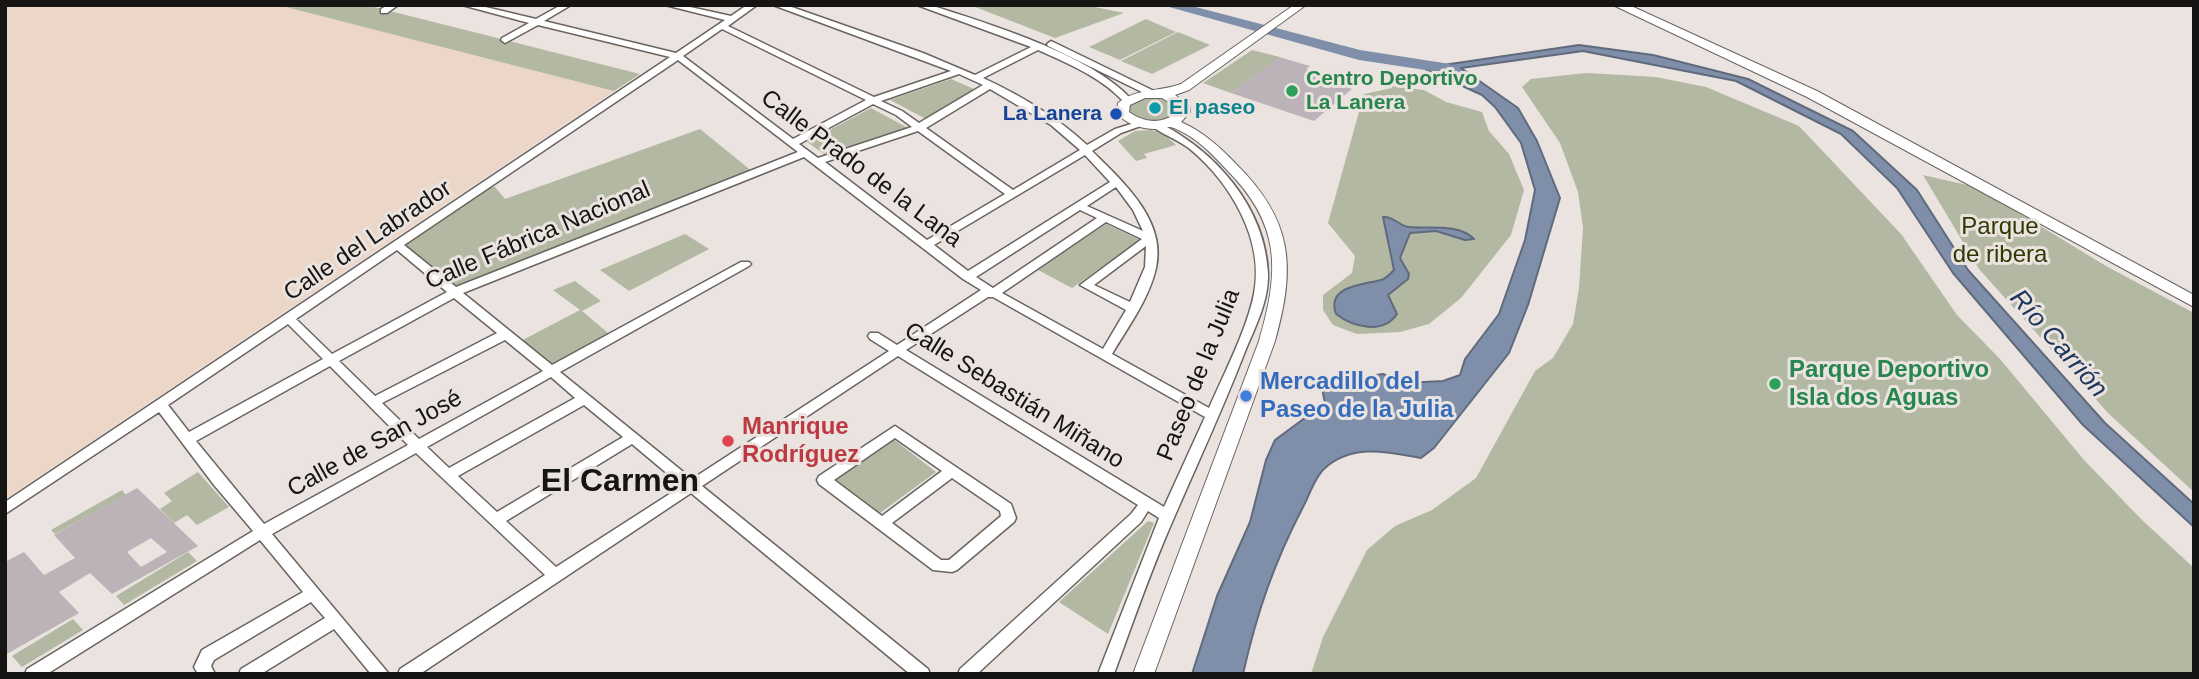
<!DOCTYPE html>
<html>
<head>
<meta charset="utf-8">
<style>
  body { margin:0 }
  #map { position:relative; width:2199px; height:679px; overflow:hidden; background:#eae3df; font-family:Helvetica,sans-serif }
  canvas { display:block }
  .frame { position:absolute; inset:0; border:7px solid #171513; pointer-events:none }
</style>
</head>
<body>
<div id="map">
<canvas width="2199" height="679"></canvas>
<div class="frame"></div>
</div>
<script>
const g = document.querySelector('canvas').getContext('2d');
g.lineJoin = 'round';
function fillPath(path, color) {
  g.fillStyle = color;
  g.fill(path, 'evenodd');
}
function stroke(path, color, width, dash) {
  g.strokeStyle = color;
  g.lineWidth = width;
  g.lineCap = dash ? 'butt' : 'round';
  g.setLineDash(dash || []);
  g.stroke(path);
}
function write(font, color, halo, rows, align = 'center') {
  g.font = font + ' Helvetica,sans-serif';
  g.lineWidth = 6;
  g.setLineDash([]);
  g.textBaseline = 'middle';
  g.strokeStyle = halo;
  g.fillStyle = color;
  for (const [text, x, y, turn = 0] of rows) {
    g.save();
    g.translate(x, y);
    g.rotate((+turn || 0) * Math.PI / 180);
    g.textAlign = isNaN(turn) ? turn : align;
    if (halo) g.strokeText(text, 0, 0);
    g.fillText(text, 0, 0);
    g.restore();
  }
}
fillPath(new Path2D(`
  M5,5H278L614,91L5,499Z`), '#ebd6c8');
fillPath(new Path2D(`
  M278,5H366L640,74L614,91Z
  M970,5H1085L1124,13L1055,38Z
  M1146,19L1176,32L1120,60L1089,47Z
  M1178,32L1210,45L1152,74L1121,61Z
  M1252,50L1280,57L1231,93L1203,83Z
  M1586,73L1656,77L1706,87L1799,126L1901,234L1957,315L2000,359L2084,460L2141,519L2194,568V674H1311L1323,637L1367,550L1395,526L1432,510L1476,478L1535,371L1553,358L1573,324L1579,288L1583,228L1578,192L1560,143L1522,87L1531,79Z
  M951,79L974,89L926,119L890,100Z
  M1392,86L1424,90L1446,102L1482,112L1489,131L1509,154L1524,190L1511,235L1461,298L1429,324L1400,332L1357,334L1333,325L1323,310V295L1352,273L1355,256L1328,223L1364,94L1392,88Z
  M1158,94L1185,109L1163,124L1129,118L1124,103Z
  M871,108L908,128L824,154L807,142Z
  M700,129L753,172L455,292L398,246L486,186L495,187L505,199Z
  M1152,130L1164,134L1176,145L1144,154L1147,158L1136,161L1118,141L1135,131Z
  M1923,175L1976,187L2106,266L2194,313V492L2109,414L1979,269Z
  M1106,224L1140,240L1072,288L1038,270Z
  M685,234L709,249L629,291L600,270Z
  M575,281L601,301L582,311L614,338L553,372L517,343L580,310L553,290Z
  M892,438L936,472L880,513L835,479Z
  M198,472L229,507L197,525L187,515L174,523L160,509L172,501L164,493Z
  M122,490L126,495L55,534L51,530Z
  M1148,521L1154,523L1108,634L1059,602Z
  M188,552L197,561L124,605L116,596Z
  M73,619L83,630L22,667L12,656Z`), '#b3b8a3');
const water = new Path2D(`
  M1579,45L1653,55L1748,79L1853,131L1917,190L1968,270L2105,423L2194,504V527L2083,425L1953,273L1897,188L1841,134L1736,81L1583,51L1461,68L1518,108L1537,141L1560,198L1528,305L1509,353L1434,448L1421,458C1388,452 1352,443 1324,469C1315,477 1309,496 1303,507C1274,563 1257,612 1243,674H1192L1217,596L1250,522L1266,460L1275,440L1325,403L1322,388L1336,381L1383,374L1404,383L1443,381L1460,375L1465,359L1499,314L1525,240L1535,190L1521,143L1495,107L1482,95L1423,68Z
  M1383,217C1394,216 1399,226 1409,227C1429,229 1458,223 1474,239L1465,240L1436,231L1410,233L1400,258L1409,274L1408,279L1388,295L1397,314C1383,335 1353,327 1336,314C1326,286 1362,285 1381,280C1386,279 1390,274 1394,270Z`);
fillPath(water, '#7f8fa9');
stroke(water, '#606a7c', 2);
fillPath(new Path2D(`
  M1162,5H1188L1360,50L1450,64L1470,78L1462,83L1439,72L1359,60Z`), '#7f8fa9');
fillPath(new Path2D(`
  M1279,57L1310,66L1306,69L1329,77L1325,80L1352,89L1314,121L1231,93Z
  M137,488L198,546L112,594L90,573L59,592L79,613L5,655V562L24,552L44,575L75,558L54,535ZM151,538L167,552L141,567L127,552Z`), '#bbb3b7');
const minor = new Path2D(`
  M388,5H398L387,13H381V9Z
  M462,5H477L536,19L561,5H571L544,21L676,53L725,20L665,5H681L731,16L747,5H757L728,26L874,97L951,71L773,5H786L923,53L975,75L1031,47L917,5H930C987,23 1091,55 1130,98V102H1124C1101,77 1069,64 1038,50L983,78C1020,95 1057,117 1087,145L1115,129L1144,120L1149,123L1121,133L1092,151C1122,181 1167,220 1156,268C1149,299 1128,327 1112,354L1209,408C1224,374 1247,329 1254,294C1265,240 1230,182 1190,149C1177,139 1161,134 1149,124L1154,121L1157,122C1215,150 1265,207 1268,273C1269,302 1254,329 1244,354C1222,411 1197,464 1173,520C1151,570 1133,622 1114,674H1098L1159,518L1148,511L1141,522L977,674H958L960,669L1131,514L1138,505L898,356L702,486L928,669L930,674H910L691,493L420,674H398L400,669L545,575L416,453L272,534L389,674H371L334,629L261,674H239L241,669L325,618L311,602L214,660L211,666L215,674H198L194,667L202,650L303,592L260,540L47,674H25L27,669L253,531L214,485L159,412L5,514V502L670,57L538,25L505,43L501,40L502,38L529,23ZM722,29L866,100L793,139L683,56ZM678,60L798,152L456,287L404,245ZM959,74L983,85L919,123L902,111L881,101ZM990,89L1051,125L1080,150L1013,190L926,128ZM873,104L896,115L912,127L818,158L799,144ZM918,131L1005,194L927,240L825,162ZM1085,155L1110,182L968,271L934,245ZM804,157L963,279L981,290L897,345L878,333H870L868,336L870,339L889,351L692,479L560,372L749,266L751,264L749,262H741L552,365L463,293ZM1116,187L1133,210L1143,231L1087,206ZM1080,210L1097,218L993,288L976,277ZM1106,222L1142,239L1080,285L1126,310L1103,349L1002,293ZM1146,246L1145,267L1130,302L1094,285ZM397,250L447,292L332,354L296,319ZM988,297H993L1205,417L1164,507L906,350ZM454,298L497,333L375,396L339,361ZM288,324L323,359L189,432L168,405ZM505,340L543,371L419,439L382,403ZM330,366L408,445L264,524L196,441ZM551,377L575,398L449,468L427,447ZM584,405L623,437L497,512L458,476ZM632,444L682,486L556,567L506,521Z
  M1051,41L1154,91L1156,93L1154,95H1148L1048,46L1047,44Z
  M895,426L1011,504L1016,518L1014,522L957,570L952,572L933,570L819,484L817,480L819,476ZM895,438L942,471L882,516L834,480ZM952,478L1000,511L1001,516L949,560H941L892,523Z`);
const tertiary = new Path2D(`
  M1294,5H1306L1189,90L1175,95L1189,105L1190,112L1181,122C1202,131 1220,147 1236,164C1293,220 1296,267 1275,341L1154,674H1133L1259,341C1280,270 1281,224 1226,169C1212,154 1196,137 1176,129C1169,125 1163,128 1155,129C1141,129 1126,124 1117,113L1118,103C1136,88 1159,92 1181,84ZM1145,98H1162L1177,107L1178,111C1164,125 1144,123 1129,112L1130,105Z`);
const secondary = new Path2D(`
  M1613,5H1629L1817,91L2194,295V307L1807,97Z`);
stroke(minor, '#6a6460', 3);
stroke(tertiary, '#6a6460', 2);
stroke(secondary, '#6a6460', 2);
fillPath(minor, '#fff');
fillPath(tertiary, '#fff');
fillPath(secondary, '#fff');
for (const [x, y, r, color] of [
  [1292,91,7,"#2e9e5b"],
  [1155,108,7,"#0f9aa8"],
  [1116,114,7,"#1a4fb4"],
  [1775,384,7,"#2e9e5b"],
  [1246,396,7,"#3f7fe0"],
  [728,441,7,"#e0444e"]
]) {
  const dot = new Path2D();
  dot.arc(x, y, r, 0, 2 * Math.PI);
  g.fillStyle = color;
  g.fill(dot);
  stroke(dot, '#eae3df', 2.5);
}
write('bold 21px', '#27864d', '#eae3df', [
  ["Centro Deportivo",1306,79],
  ["La Lanera",1306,103]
], 'left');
write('bold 21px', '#0d838f', '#eae3df', [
  ["El paseo",1169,108]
], 'left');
write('bold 21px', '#164399', '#eae3df', [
  ["La Lanera",1102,114]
], 'right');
write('24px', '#171513', '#eae3df', [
  ["Calle Prado de la Lana",861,169,37],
  ["Calle Fábrica Nacional",538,236,-23],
  ["Calle del Labrador",368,241,-34],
  ["Paseo de la Julia",1199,375,-68],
  ["Calle Sebastián Miñano",1014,396,32],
  ["Calle de San José",375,444,-29]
]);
write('24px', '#313802', '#eae3df', [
  ["Parque",2000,227],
  ["de ribera",2000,255]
]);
write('bold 24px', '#27864d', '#eae3df', [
  ["Parque Deportivo",1789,370],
  ["Isla dos Aguas",1789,398]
], 'left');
write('bold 24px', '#366cbe', '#eae3df', [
  ["Mercadillo del",1260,382],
  ["Paseo de la Julia",1260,410]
], 'left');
write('bold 24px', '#be3a42', '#eae3df', [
  ["Manrique",742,427],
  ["Rodríguez",742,455]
], 'left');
write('italic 26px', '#1e365c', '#eae3df', [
  ["Río Carrión",2058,344,49]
]);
write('bold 32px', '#171513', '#eae3df', [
  ["El Carmen",620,482]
]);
</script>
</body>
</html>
